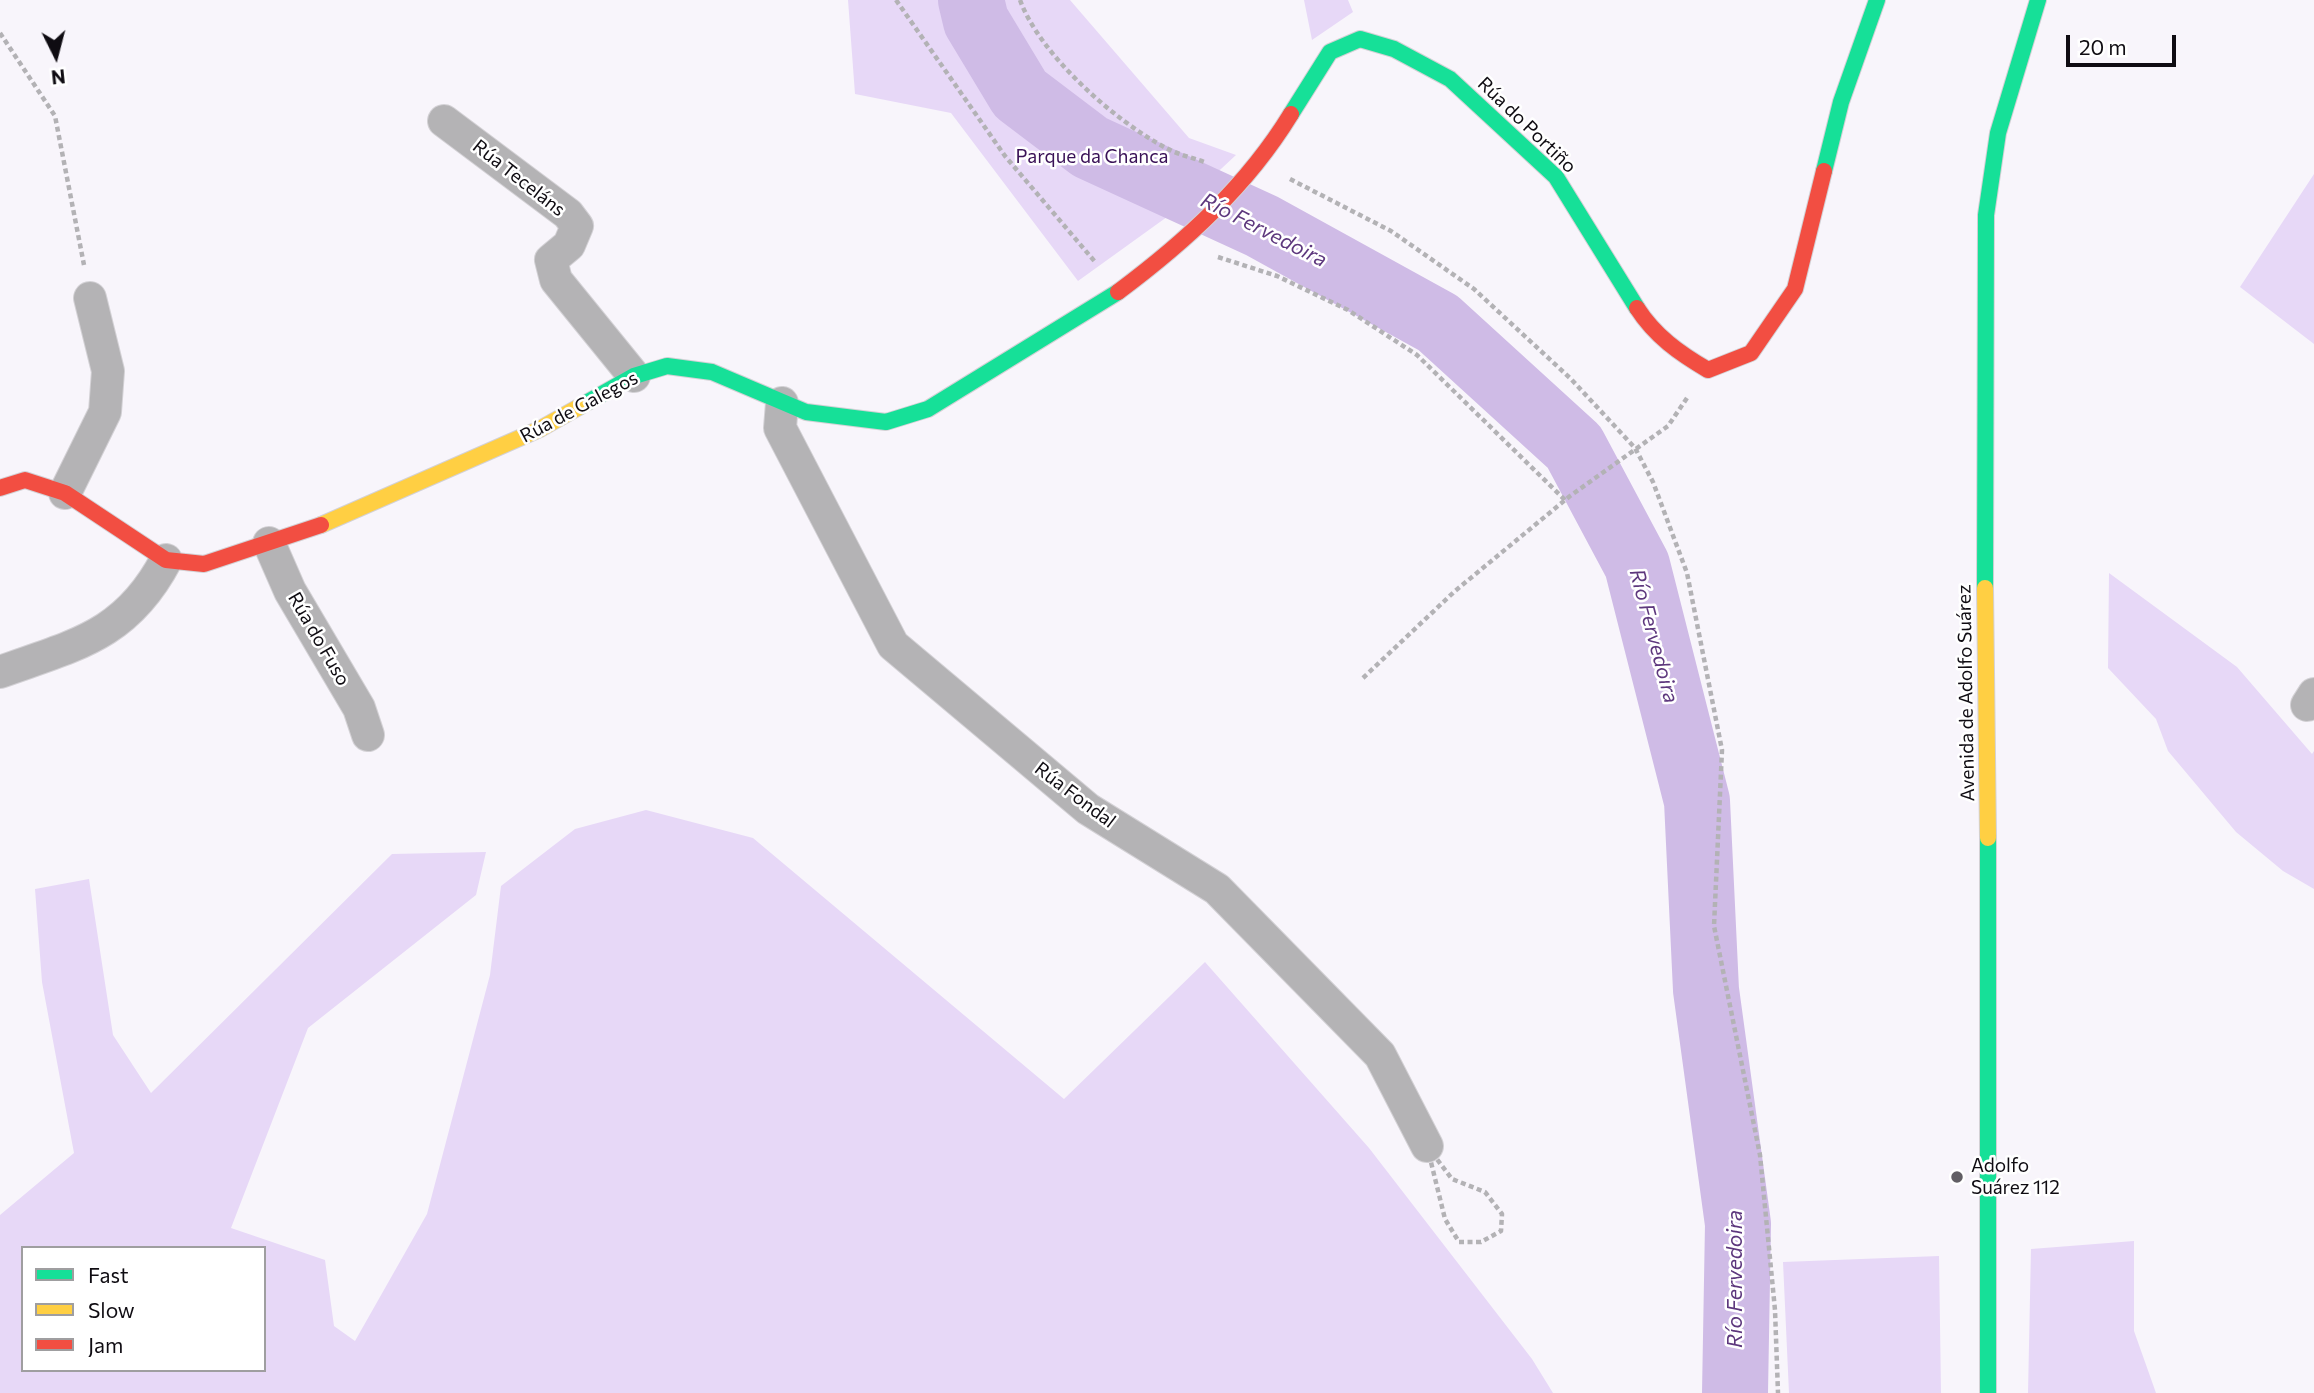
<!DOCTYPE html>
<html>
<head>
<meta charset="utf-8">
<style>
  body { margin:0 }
  #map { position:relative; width:2314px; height:1393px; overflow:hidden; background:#f8f5fb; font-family:Commissioner,sans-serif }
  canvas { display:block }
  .legend { position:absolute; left:21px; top:1246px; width:245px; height:126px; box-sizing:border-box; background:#fff; border:2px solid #9f9ea0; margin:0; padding:9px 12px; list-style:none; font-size:21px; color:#0f0c12 }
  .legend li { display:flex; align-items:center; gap:14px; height:35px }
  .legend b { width:35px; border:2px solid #9f9ea0 }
  .north { position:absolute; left:21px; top:21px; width:70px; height:70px; -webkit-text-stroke:5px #fff; paint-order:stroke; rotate:174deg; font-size:19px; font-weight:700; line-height:28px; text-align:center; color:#0f0c12 }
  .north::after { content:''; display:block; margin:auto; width:24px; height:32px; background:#0f0c12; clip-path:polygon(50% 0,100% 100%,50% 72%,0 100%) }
  .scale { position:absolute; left:2066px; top:35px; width:110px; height:32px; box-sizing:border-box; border:4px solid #0f0c12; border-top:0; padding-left:9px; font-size:21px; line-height:24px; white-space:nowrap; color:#0f0c12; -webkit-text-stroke:5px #fff; paint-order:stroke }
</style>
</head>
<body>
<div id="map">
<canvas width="2314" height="1393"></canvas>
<ul class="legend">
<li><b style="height:9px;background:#16e098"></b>Fast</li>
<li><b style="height:9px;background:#ffcf43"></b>Slow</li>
<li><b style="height:9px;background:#f24e42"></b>Jam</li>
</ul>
<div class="north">N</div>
<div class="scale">20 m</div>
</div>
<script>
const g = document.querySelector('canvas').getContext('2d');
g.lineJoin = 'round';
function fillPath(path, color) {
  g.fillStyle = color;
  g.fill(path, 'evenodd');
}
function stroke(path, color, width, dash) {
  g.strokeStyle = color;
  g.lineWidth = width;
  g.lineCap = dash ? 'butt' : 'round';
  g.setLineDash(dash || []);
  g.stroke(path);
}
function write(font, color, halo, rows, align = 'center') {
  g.font = font + ' Commissioner,sans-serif';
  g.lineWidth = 5;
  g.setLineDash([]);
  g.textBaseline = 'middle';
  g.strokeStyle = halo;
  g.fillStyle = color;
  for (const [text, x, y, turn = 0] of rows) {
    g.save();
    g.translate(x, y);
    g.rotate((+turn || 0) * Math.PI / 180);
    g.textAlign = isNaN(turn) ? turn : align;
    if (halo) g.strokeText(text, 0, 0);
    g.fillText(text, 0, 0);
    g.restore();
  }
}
fillPath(new Path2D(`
  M848,0H1070L1189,138L1236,155L1178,209L1078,281L951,113L855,94Z
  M1304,0H1348L1353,12L1312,40Z
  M2314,174V344L2240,287Z
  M2109,573L2237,667L2312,754L2314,751V889L2283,871L2236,832L2168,751L2156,719L2108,668Z
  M646,810L753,838L1064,1099L1205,962L1369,1148L1532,1359L1553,1393H0V1215L74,1153L42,982L35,889L89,879L113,1035L151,1093L392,854L486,852L476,895L308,1028L231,1228L325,1260L334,1326L355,1341L427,1214L490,975L501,886L575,829ZM23,1248H264V1370H23Z
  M2134,1241V1331L2156,1393H2028L2031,1249Z
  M1939,1256L1941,1393H1789L1783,1262Z`), '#e7d8f7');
stroke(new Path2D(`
  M971,0L976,21L1020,94L1090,147L1262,226L1438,323L1574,447L1637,565L1697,801L1706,990L1738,1224L1735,1393`), '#cfbbe6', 66);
const street = new Path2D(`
  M444,121L568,214L577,226L569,245L551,260L556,280L634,376
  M782,403L780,428L893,645L1088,809L1217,889L1380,1055L1427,1146
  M65,493L105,412L108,371L90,298
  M269,543L290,591L359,708L368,735
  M0,672C75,645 126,636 166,560
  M2307,705L2314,694`);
const fast = new Path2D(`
  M1291,114L1330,52L1360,39L1394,49L1450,79L1556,177L1637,308
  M1824,171L1841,102L1877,0
  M579,407L634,376L667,366L712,372L806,412L886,422L928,409L1118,292
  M1985,588L1986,215L1998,133L2038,0
  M1988,838V1393`);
const slow = new Path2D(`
  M321,525L540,429L579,407
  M1985,588L1988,838`);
const jam = new Path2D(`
  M1118,292C1185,242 1247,186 1291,114
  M1637,308C1655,336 1679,353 1708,370L1751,353L1795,289L1824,171
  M0,488L25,480L65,493L166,560L204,564L321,525`);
stroke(street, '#d3d1d5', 34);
stroke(fast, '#d3d1d5', 18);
stroke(slow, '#d3d1d5', 18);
stroke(jam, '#d3d1d5', 18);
stroke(new Path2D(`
  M896,0L1005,156L1096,263
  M1020,0C1040,55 1115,121 1166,148C1179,155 1194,158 1207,163
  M0,33L55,116L84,265
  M1290,179L1391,231L1474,289L1571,379L1635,448L1653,482L1687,573L1722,750L1714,926L1760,1155L1775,1310L1778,1393
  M1218,257L1277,276L1348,310L1417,355L1565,500
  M1363,678L1455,591L1570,496L1668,426L1687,398
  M1427,1146L1452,1179L1485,1192L1502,1214L1501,1231L1481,1242H1459L1445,1219Z`), '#b3b2b5', 4.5, [5, 3.5]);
stroke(street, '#b4b3b5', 32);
stroke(fast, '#16e098', 16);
stroke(slow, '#ffcf43', 16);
stroke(jam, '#f24e42', 16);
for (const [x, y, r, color] of [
  [1957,1177,7,"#615e64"]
]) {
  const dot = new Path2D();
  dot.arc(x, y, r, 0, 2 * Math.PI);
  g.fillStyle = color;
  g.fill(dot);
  stroke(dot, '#fff', 2.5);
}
write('19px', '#0f0c12', '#fff', [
  ["Rúa do Portiño",1527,125,44],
  ["Rúa Teceláns",519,178,38],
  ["Rúa de Galegos",579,407,-28],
  ["Rúa do Fuso",319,639,60],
  ["Avenida de Adolfo Suárez",1966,693,-91],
  ["Rúa Fondal",1075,795,37]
]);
write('19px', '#3a1257', '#fff', [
  ["Parque da Chanca",1092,157]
]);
write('19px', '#0f0c12', '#fff', [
  ["Adolfo",1971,1166],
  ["Suárez 112",1971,1188]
], 'left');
write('italic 21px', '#5d377d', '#fff', [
  ["Río Fervedoira",1264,230,27],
  ["Río Fervedoira",1654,636,75],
  ["Río Fervedoira",1735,1279,-90]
]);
</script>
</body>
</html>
